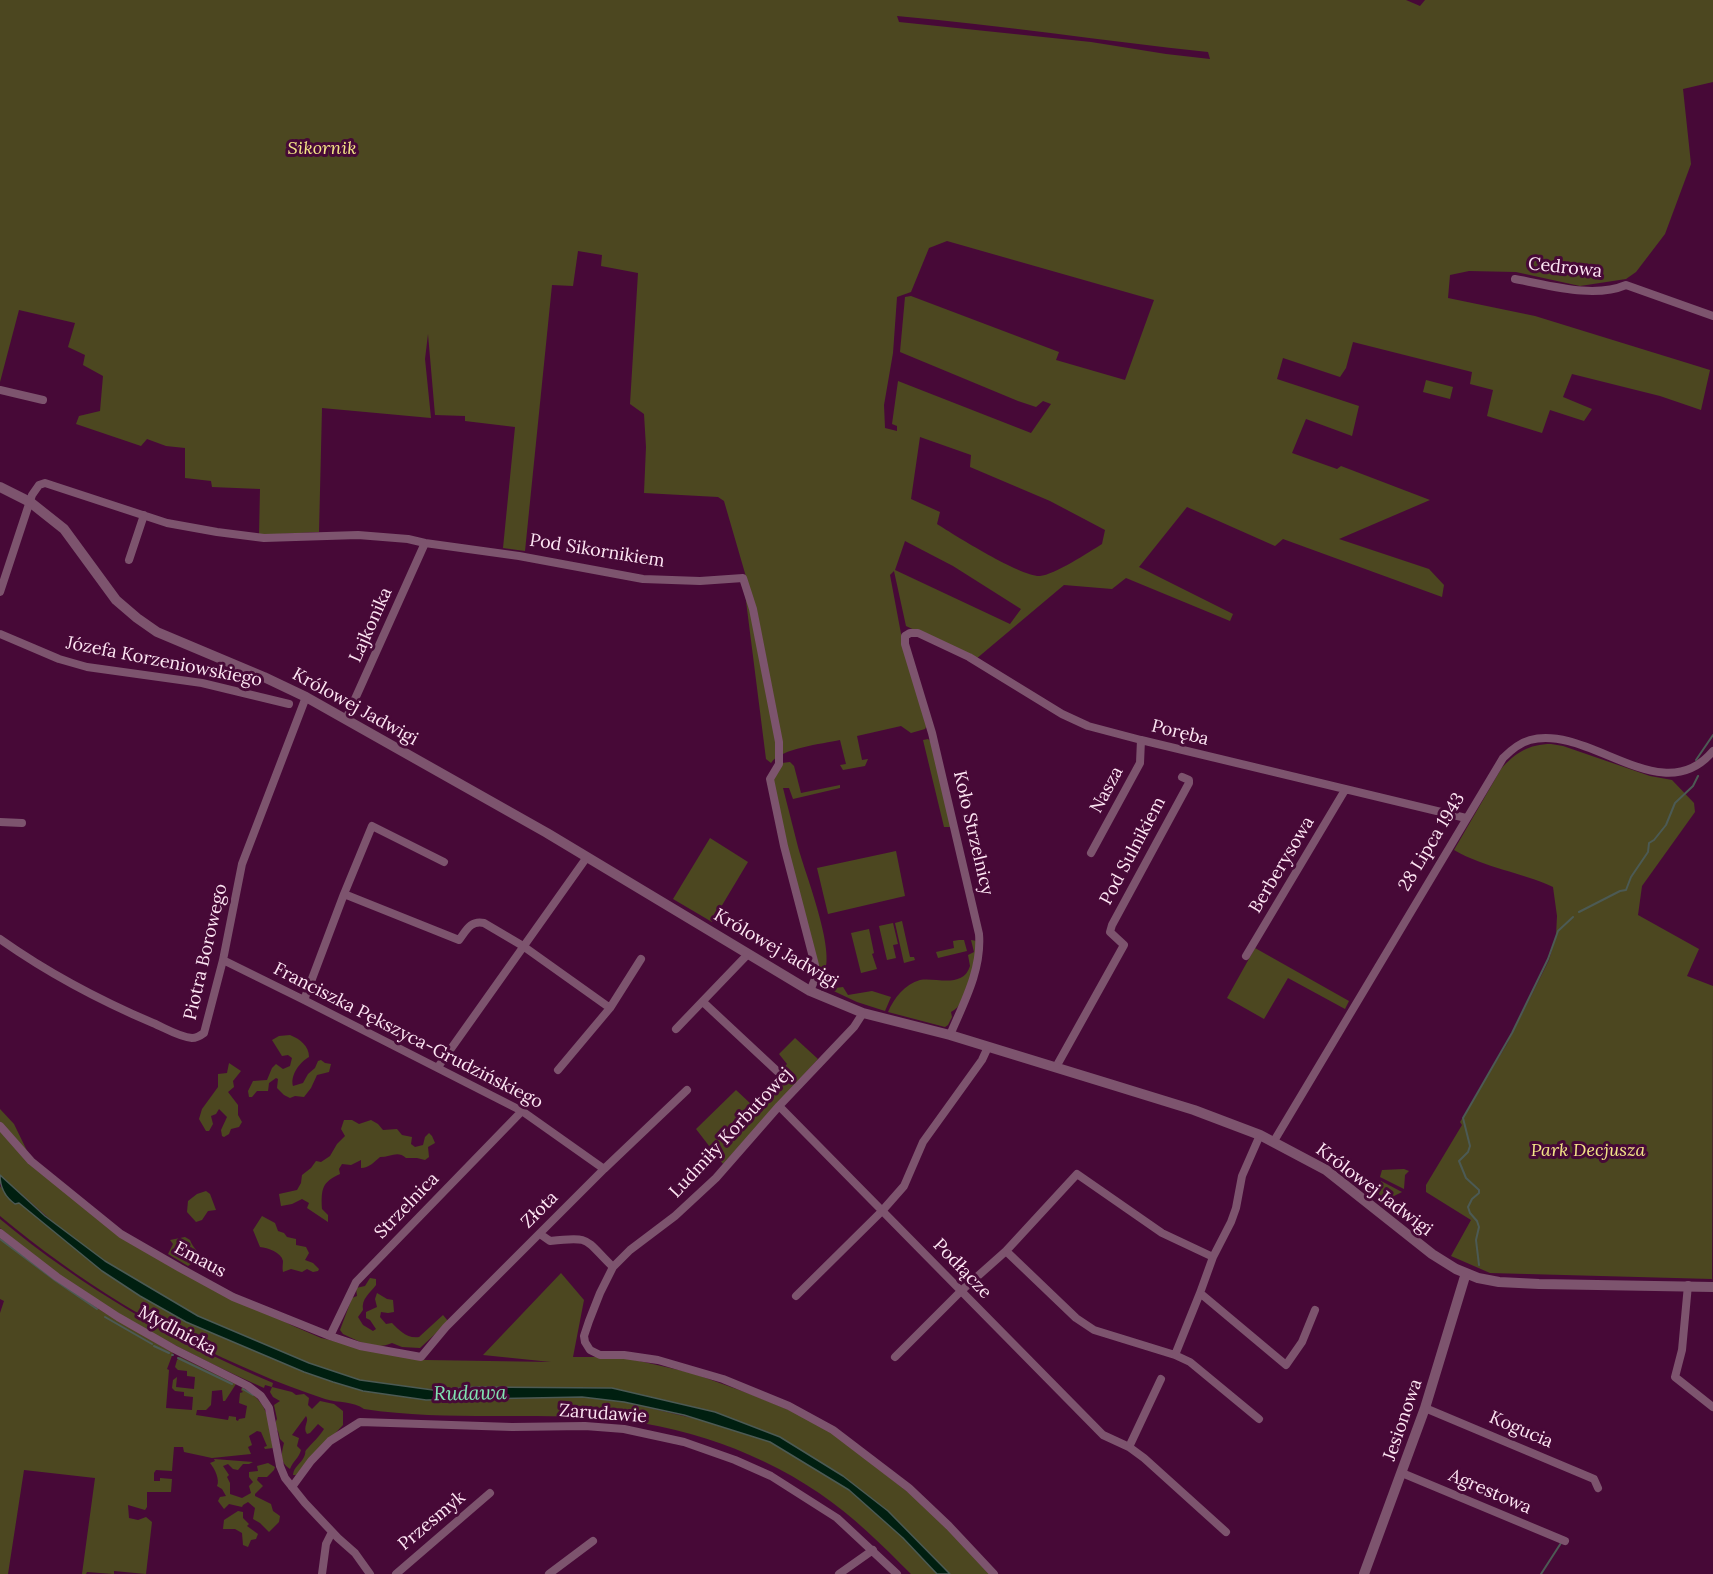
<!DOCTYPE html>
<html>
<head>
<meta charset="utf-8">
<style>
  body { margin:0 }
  canvas { display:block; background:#470937 }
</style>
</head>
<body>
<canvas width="1713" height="1574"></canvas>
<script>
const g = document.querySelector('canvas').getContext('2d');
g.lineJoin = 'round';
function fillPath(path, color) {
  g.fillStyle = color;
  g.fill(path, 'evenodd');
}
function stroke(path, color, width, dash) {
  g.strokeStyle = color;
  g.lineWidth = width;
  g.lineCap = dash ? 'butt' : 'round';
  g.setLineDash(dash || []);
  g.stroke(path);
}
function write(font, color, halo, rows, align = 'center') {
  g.font = font + ' Lora,serif';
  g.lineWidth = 6;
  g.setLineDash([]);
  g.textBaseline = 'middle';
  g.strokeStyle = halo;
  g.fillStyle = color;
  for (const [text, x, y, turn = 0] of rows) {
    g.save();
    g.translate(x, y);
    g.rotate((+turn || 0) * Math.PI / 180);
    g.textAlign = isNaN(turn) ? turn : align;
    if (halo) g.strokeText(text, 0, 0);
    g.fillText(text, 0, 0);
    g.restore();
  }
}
fillPath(new Path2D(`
  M0,0H1406L1420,6L1425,0H1713V82L1683,89L1691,164L1665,234L1636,272L1626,279L1580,286L1516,272L1469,271L1450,275L1448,298L1535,316L1710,370L1701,410L1660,396L1572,374L1563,397L1592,409L1584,421L1550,410L1542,433L1487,416L1493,390L1470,384L1472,372L1353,342L1346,368L1340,377L1283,358L1277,379L1359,406L1352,436L1306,419L1292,453L1337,469L1341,466L1430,500L1339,539L1429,569L1444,585L1442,597L1283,539L1275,546L1187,507L1139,567L1233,614L1230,621L1126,578L1112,589L1064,585L976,659L906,626L894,571L890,575L902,639L928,723L925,729L911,733L901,726L857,736L862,760L868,759L865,766L843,770L840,765L846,764L840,740C822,744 781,748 771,763L766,759L745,593L749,587L724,501L718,497L644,493L646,447L644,414L630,404L638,273L601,266L602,255L578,251L573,286L552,285L525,551L503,548L515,427L465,421V416L435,415L428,334L425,359L431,418L322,408L319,532L259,535L260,489L212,487L211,481L185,478V448L166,446L147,439L141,446L76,424L79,416L100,411L103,376L83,365L85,355L68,347L75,323L19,310L0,382ZM897,16C1001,25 1104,41 1208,52L1210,59L1166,54L1091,42L899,22ZM947,241L1154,300L1125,380L1056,360L1059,352L911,296L905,297L900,352L1018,401L1036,407L1043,401L1051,404L1031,433L898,381L892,424L897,426V431L885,428L884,405L893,353L897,297L911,292L929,248ZM920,437L971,455L970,467L1050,501L1105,530L1102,544C1089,552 1054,575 1040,576C1021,577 956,536 937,524L940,512L911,499ZM905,541L953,566L1021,609L1010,624L895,570Z
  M1426,380L1453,387L1450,399L1423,392Z
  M928,739L934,744L952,827H944L923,740Z
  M1551,744L1563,746L1650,776L1672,780L1694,803L1695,812L1642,886L1638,915L1699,949L1687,976L1713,986L1712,1279L1490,1273L1451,1256L1471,1220L1426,1192V1185L1462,1125L1460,1122L1507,1044L1549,960L1556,936L1557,916L1553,887C1521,872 1485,868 1454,850L1501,769C1515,753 1529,744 1551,744Z
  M790,762L794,766L801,793L840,785V788L793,799L789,788H783C788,808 793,827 798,847C805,873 836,951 824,973L819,974L788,850L773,779L782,763Z
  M710,838L748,862L712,922L673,899Z
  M896,851L905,896L828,914L817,868Z
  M902,921L910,957H914L915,960L904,963L895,923Z
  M893,923L898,944L893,945L896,958L887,960L879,926Z
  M869,929L874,953L872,954L877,969L861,973L851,933Z
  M959,940H964L967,951L938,958L936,952L954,948L953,941Z
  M971,940L977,941C975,959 969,1004 951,1012L952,1017L948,1025L945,1027L888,1012C894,998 905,984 920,980C936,977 963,989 970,966L968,955L974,952Z
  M1255,948L1349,1001L1345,1009L1288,978L1264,1019L1227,998Z
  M842,980L834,982L835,988L843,987L848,995L872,991L891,997L885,1011L857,1002L823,986V984Z
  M290,1035C300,1039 309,1046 309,1057C300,1062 290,1075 293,1086L303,1083L308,1074L315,1068L318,1061L321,1060L325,1063L331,1064L329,1072L317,1075L311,1088L304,1097L295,1096L290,1098L284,1095L277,1088L278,1079L276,1078L269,1083L268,1091H257L252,1097H249L248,1091L253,1081L267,1080L272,1068L276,1064L283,1069L290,1066L292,1058L288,1055L282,1056L272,1040L279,1036Z
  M795,1038L818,1059L723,1164L696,1129L736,1090L751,1104L787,1064L779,1054Z
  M229,1063L241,1071L233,1081L234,1087L228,1092L238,1105V1115L242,1122L239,1127L231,1129L229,1134L224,1137L222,1136L221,1130L227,1117L219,1109L216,1114L211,1116L213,1124L209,1131H206L199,1119L202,1109L218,1087V1074L227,1073Z
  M0,1109L14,1124L31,1159L116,1231L291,1325L321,1338L409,1358L426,1360L551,1362L483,1355L561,1273L584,1300L573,1357H622L692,1373L753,1395L820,1423L927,1507L992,1574H911C882,1545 853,1516 819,1493C750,1446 665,1420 583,1417C510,1414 436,1420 364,1409C354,1401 338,1403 325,1399C302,1391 279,1383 257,1373C163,1333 78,1281 0,1216V1186L14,1204L19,1203L77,1249L60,1228L0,1175ZM476,1387L612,1388L716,1412L709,1422L624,1402L582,1397L426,1400L405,1397L426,1389ZM728,1417L780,1437L846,1488L766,1438L764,1440L722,1426Z
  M344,1120H352L359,1124L371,1120L378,1124L383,1130L397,1129L402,1135L412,1137L411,1144L415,1147L423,1145L425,1137L429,1133L432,1136L435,1143L428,1147L429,1157L425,1160L417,1158H406C398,1150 390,1157 380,1157C374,1162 369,1168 361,1168V1160L351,1165L342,1164L339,1169L340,1174C322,1182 321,1189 322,1209L328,1215V1222L307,1208L309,1203L302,1199L292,1204L281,1206L279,1194L297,1190L301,1183L302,1175L311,1168L316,1161L321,1162L330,1156L337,1144L345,1136L341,1129Z
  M1404,1169L1409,1171L1405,1175L1404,1189L1380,1177L1382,1170Z
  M1381,1181L1402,1192L1386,1200L1379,1194Z
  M206,1191L210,1194L216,1210L208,1211L202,1220L196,1222L187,1212L188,1201L197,1194Z
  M262,1216L275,1223L278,1231L284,1233L287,1237L296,1239V1245L306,1247L309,1253L305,1260L313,1263L319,1269L318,1271L313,1272L307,1269L302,1272L291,1269L283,1272C282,1268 283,1264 283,1261C281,1252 268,1248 260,1247L253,1230Z
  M0,1219C83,1288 174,1341 273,1383L272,1387L292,1392L296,1395L304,1394L309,1398L308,1405L312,1409L320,1401L334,1404L343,1411V1425L296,1475H293C294,1466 300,1465 304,1457C307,1451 303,1453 308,1448C313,1442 320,1436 324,1429L318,1424L310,1433L307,1434C302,1427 310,1421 306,1416L292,1435L299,1438L297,1446L301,1450C299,1458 293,1461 290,1469C280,1463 281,1454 284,1443L280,1439L278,1431L273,1427L277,1419L274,1405L280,1401L273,1397L270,1392L272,1387L265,1385L264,1388C188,1354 114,1315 47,1266C30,1254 15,1240 0,1228Z
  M185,1237L190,1240C193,1249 200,1252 203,1261H195L188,1266L168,1254L173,1244L170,1240Z
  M0,1238L97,1308L173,1353L167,1369L169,1370L166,1408L192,1410L193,1397L184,1396V1392L175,1391L172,1388L173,1380L177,1377L176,1387L194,1389L195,1377L187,1376V1371L178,1370L175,1367L177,1360L180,1357L236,1384L225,1401H223L222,1390L212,1391L211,1405L206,1410H197L196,1415L228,1420L229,1416L236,1417V1420L238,1421L239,1419L245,1418L247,1406L239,1403L240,1393L243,1392L241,1390L242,1387C270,1404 268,1418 273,1448L265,1449L264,1447L267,1446L261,1432L257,1431L249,1436L252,1445L248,1447L251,1454L212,1458L184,1452L183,1447H174L172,1471L156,1470L154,1473V1481H160V1478L172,1479L171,1492H147V1507L145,1510L128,1505L129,1518L138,1520L146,1517L152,1522L146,1574L114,1571V1574L87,1572L86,1574H82L95,1478L24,1470L8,1574H0V1313L4,1301L0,1299Z
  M370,1278L376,1279V1285C370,1293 361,1299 363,1310L358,1317L363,1325L373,1331L376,1329L370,1320L366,1318V1312L377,1307L375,1299L377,1293L387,1299L393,1300L394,1312L388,1313L381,1312L380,1317L386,1324L392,1323C399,1330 407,1339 419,1337L443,1315L448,1321L447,1323L420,1348L402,1347L392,1343C375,1351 358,1341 343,1334L340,1330L352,1298L357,1296L356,1288L365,1286Z
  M214,1459L253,1462L249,1464H243L238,1470L233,1469L228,1464L223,1466L229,1475L227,1477L230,1483V1494L242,1498L251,1493L249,1486L253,1482L249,1477V1472L258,1471L257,1466L268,1463L275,1467L274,1470L267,1477H258L257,1480L263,1486L255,1494V1496L271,1504L273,1511L280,1516L279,1522L269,1532L260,1523L253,1519L255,1508L248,1502L243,1505L242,1507L229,1504L224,1509L218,1501L220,1497L226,1496L222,1489L217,1486C220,1480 215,1469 210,1463L215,1461Z
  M238,1511L243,1512V1518L249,1524L247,1526L258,1534L256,1539L251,1540L248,1547L243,1545L242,1533L235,1529H223L224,1520Z`), '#4c4720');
const water = new Path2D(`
  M0,1175L45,1216L105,1261L198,1316L309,1363L360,1380L433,1390L476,1387L612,1388L715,1412L780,1437L843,1476L888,1511L950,1574H937L903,1538L849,1490L770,1442L684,1415L624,1402L582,1397L426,1400L363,1391L333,1382L304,1372L186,1322L140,1296L102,1271L19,1203L15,1204C5,1197 0,1186 0,1175Z`);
fillPath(water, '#001f10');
stroke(water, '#4c5a54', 1.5);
stroke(new Path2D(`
  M1696,760L1713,735
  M1579,912L1620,891L1626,890L1631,877L1648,852L1649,843L1654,840L1666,825L1675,803L1693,786L1698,776
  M0,1239L56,1281L97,1309
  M1479,1265L1476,1240L1479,1227L1477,1221L1470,1213L1468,1207L1472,1199L1479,1193V1190L1466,1178L1459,1161L1468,1152L1470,1146L1463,1118L1512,1033L1548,959L1558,931L1573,917
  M105,1317L152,1344
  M154,1346L169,1353
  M172,1355H173
  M178,1358L232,1384
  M243,1389L253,1395
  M1541,1574L1561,1543`), '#4c5a54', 2);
stroke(new Path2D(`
  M1515,279C1549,285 1593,299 1626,285L1713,316
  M0,390L43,400
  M129,560L144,515
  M0,592L32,495L39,485L45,483L167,523L217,532L264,538L358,535L408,539L425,543L519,556L643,579L700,581L743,578L753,609L779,742V764L770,779L784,846L815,965V979L810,991
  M0,634L59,659L87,667L202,683L289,704
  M346,719L425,543
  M0,822L22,823
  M1091,853L1140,763L1141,740
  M344,894L459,940C466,931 470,920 484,923L523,946L610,1008
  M0,939C48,973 99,1000 153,1023C165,1028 179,1037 192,1038C197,1038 200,1036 204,1033L223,960L242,864L306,697
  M1246,956L1345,790
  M223,960L304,1000L522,1111L604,1169
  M304,1000L344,894L372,826L444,862
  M703,1002L777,1071
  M863,1013L854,1027L779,1106L716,1178L675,1216L630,1250L613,1267L600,1293L589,1321L584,1336L585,1342L590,1350L600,1355H624L658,1360L723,1379L789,1406L833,1430L909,1488L949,1526L994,1574
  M676,1029L748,954
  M950,1035C963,1004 982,970 979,934L932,733L905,644V636L910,633H918L969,657L1062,714L1088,726L1141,740L1466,818
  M438,1067L587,857
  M1056,1067L1124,945L1110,932L1112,925L1189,783V780L1182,777
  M558,1070L610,1008L641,959
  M779,1106L1103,1435L1129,1447L1144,1458L1226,1532
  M0,1126L31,1161L121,1234L180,1268L233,1297L330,1336L360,1346L421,1357L446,1327L604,1169L687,1090
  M1260,1135L1242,1176L1236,1208L1231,1222L1213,1257L1200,1293L1286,1365L1302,1342L1315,1310
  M1274,1141L1503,758C1511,750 1519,743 1530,740C1590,724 1662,812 1713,751
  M0,1233L57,1277L118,1317L174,1349L248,1386L261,1396L269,1408L280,1466L285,1478L305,1503L338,1538L355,1553L370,1574
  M540,1234L550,1241C592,1236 584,1239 613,1267
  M1006,1251L1076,1318L1094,1330L1175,1355L1190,1362L1259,1419
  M1688,1285L1682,1350L1675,1377L1713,1407
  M796,1296L882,1211L904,1186L923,1142L982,1060L988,1047
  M330,1336L356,1282L522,1111
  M1175,1355L1200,1293
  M895,1357L961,1291L1006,1251L1077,1174L1162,1233L1213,1257
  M1425,1408L1594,1479L1598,1488
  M1129,1447L1161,1379
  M1402,1473L1565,1541
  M292,1487L311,1461L330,1441L360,1422L512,1427L585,1426L624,1429L684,1442L735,1460L771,1476L837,1518L897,1574
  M322,1574L326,1544L332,1532
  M396,1574L490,1493
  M549,1574L593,1541
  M839,1574L873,1550`), '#7d546e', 8);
stroke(new Path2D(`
  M0,487L30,502L64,529L116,600L137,618L157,632L264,677L306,697L547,833L810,991L863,1013L950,1035L1113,1085L1194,1110L1260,1135L1326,1170L1432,1254L1456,1269L1478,1278L1499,1282L1539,1284L1713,1287
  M1364,1574L1425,1408L1466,1273`), '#7d546e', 10);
write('italic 18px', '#f3e587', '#470937', [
  ["Sikornik",322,149],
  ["Park Decjusza",1588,1151]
]);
write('18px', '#fde5f3', '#470937', [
  ["Cedrowa",1565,268,6],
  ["Pod Sikornikiem",597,551,9],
  ["Lajkonika",371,625,-66],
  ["Józefa Korzeniowskiego",164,662,11],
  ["Królowej Jadwigi",355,707,29],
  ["Poręba",1180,733,14],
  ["Nasza",1107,790,-62],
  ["Koło Strzelnicy",973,833,77],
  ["28 Lipca 1943",1432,842,-59],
  ["Pod Sulnikiem",1133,851,-62],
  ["Berberysowa",1282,865,-59],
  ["Królowej Jadwigi",776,949,30],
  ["Piotra Borowego",206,952,-77],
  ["Franciszka Pększyca-Grudzińskiego",408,1036,27],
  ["Ludmiły Korbutowej",731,1133,-47],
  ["Królowej Jadwigi",1374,1190,37],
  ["Strzelnica",407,1206,-46],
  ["Złota",540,1210,-45],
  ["Emaus",200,1260,28],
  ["Podłącze",962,1269,46],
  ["Mydlnicka",177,1331,28],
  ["Zarudawie",603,1414,4],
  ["Jesionowa",1403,1420,-71],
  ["Kogucia",1521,1430,23],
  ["Agrestowa",1490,1492,23],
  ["Przesmyk",432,1521,-40]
]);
write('italic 20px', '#81e3b2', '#470937', [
  ["Rudawa",470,1394,-1]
]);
</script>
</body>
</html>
